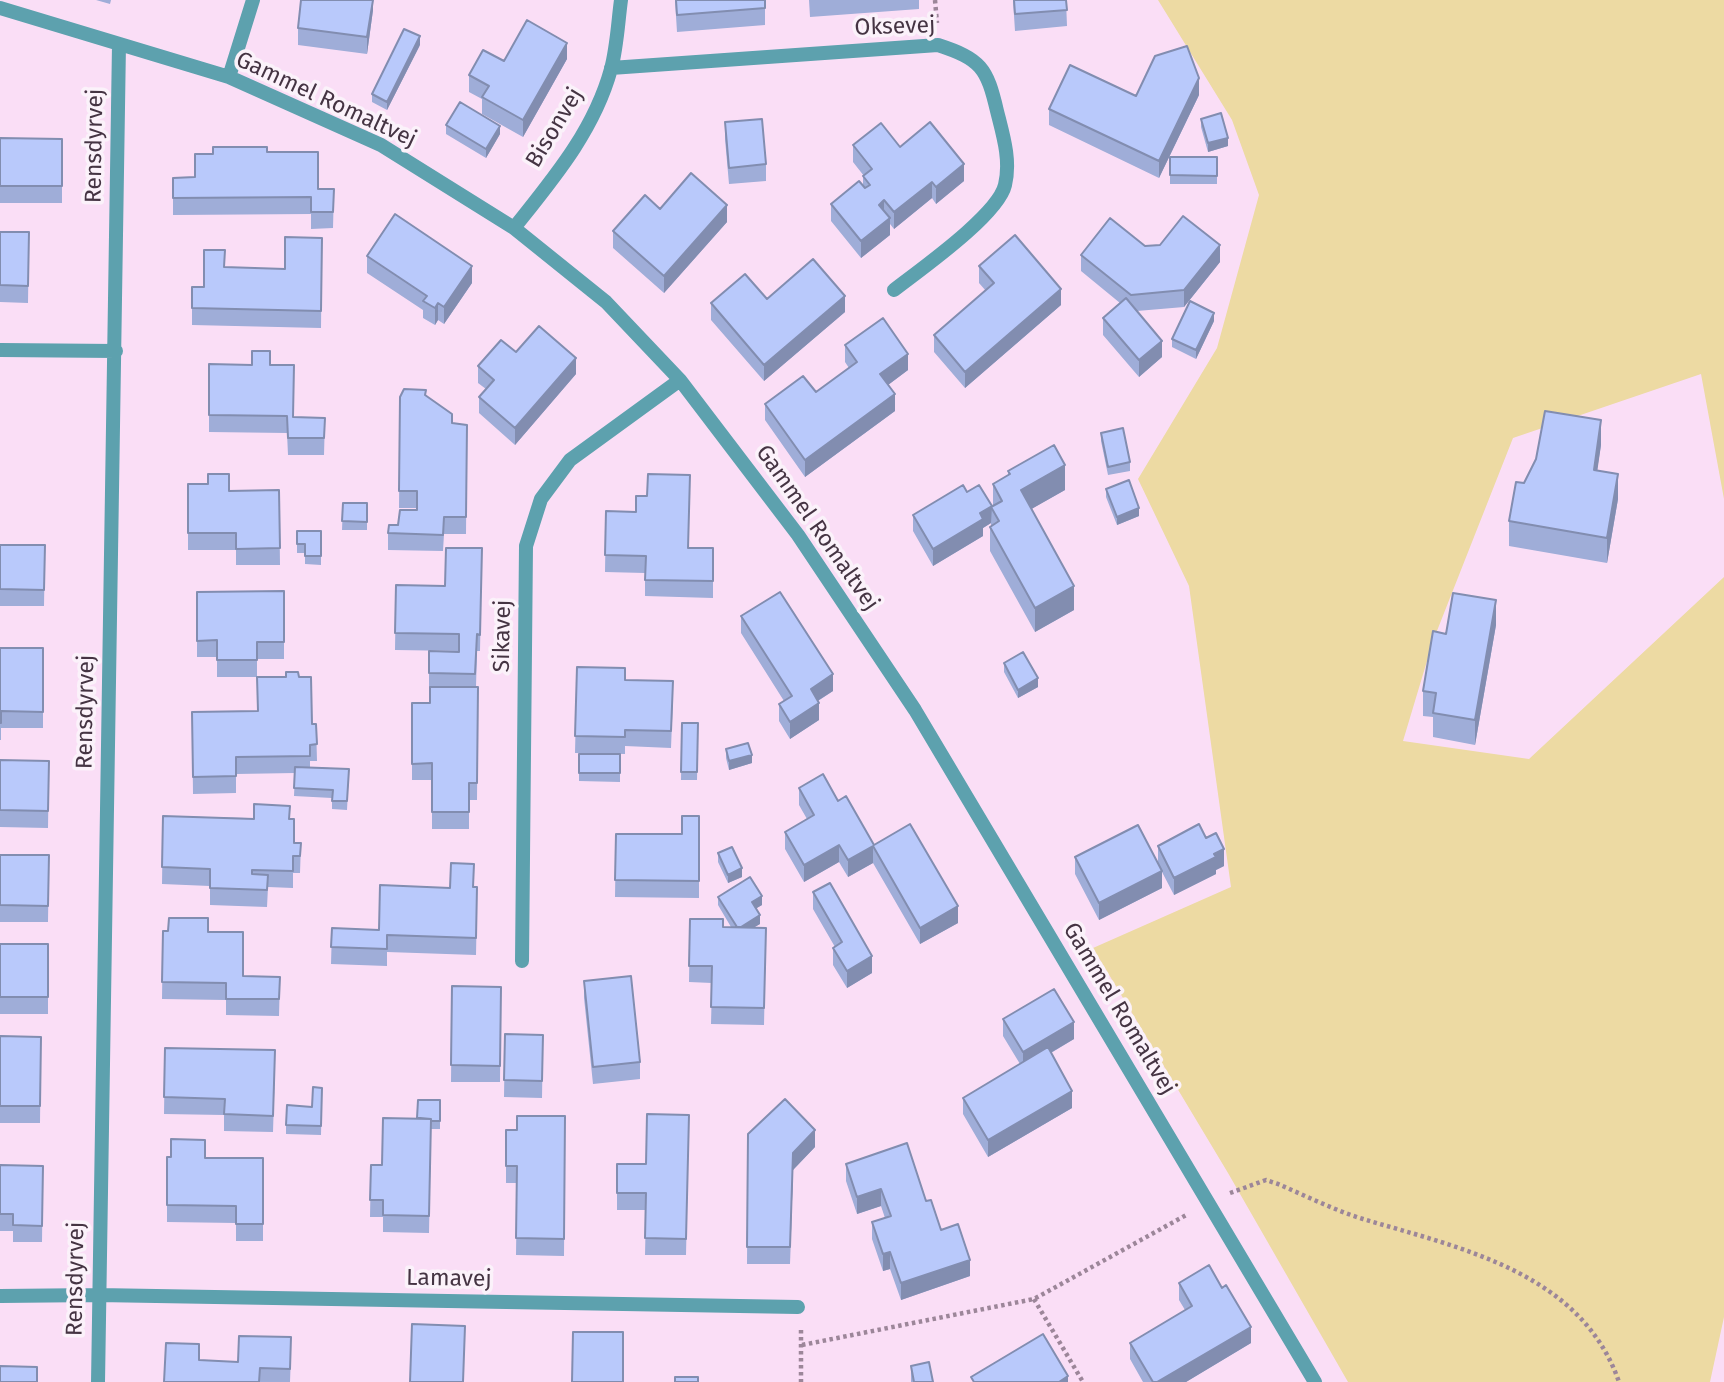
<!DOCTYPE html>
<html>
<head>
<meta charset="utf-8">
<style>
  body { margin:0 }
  canvas { display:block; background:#fadef6 }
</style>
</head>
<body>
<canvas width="1724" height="1382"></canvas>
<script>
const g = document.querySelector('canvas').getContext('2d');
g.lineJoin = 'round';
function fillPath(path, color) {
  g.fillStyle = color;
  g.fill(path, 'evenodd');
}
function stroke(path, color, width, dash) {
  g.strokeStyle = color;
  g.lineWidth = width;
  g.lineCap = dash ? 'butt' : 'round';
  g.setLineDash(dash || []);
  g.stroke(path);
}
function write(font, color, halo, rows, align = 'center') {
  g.font = font + ' "Fira Sans",sans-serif';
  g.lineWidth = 7;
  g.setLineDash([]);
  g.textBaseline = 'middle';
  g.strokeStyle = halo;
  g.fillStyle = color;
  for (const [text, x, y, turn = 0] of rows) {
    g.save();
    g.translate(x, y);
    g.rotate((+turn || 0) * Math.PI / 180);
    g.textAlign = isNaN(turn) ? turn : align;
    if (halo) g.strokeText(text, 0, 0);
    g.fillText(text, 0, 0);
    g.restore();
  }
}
fillPath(new Path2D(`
  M1158,0H1724V499L1701,374L1513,438L1433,641L1403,741L1529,759L1724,577V1317L1710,1382H1348L1228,1173L1093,948L1231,887L1189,586L1138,479L1217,348L1259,195L1232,120Z`), '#eddaa3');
stroke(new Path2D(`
  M935,0L937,23
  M1230,1193L1266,1180L1278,1184C1306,1196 1334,1210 1363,1219C1460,1248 1581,1272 1619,1382
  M1034,1299L1083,1382
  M801,1330V1382
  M802,1345L1034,1299L1188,1214`), '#9c8699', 4.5, [3.5, 3.5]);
stroke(new Path2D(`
  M0,8L229,77L381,145L514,228L606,302L680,380L798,535L915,710L1315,1382
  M611,68L938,45C981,59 987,68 997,111C1003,135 1011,160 1005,185C998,215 921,269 894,290
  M229,77L253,0
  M514,228C553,179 594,131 611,69C617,47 618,22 621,0
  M0,350L116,351
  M522,961L526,546L541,499L570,460L680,380
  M0,1296L98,1295L798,1307
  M98,1382L119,44`), '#5da1ae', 14);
fillPath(new Path2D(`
  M96,0H111L110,4Z
  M373,0V10L367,54L298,45V28Z
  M675,0H765V25L677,32Z
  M809,0H919V9L810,17Z
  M1013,0H1066L1067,26L1015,31Z
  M420,45L387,110L372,102V94Z
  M567,59L523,137L482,114V99L469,92V75L504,61Z
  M1199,95L1159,178L1049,125V109L1136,96Z
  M1201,119L1228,146L1208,152L1201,127Z
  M725,122L766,164V181L729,184L725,139Z
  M446,125L500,134L486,158L446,134Z
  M0,138L62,139V203H0Z
  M853,145L900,147L964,181L936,204L932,198L894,229L890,224V235L861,258L831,221V204L863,186V176H864L853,162Z
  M267,152L318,189H334L333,228L311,229V214L173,215V178L195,177L213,154Z
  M1170,157H1217V184H1170Z
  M660,209L727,222L664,293L613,248V231Z
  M0,232H29L28,303L0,302Z
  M322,238L321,328L192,325V287H204L225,267L285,269Z
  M1145,246L1220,262L1184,307L1137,311L1162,357L1139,377L1103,335V318L1120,303L1081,271V255Z
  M367,256L472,283L444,324L438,320L435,325L423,318V310L367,273Z
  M979,266L1061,305L965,388L934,352V335L986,291L979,283Z
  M767,299L845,312L764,381L711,320V303Z
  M1214,321L1196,359L1172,347V339Z
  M845,345L908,370L888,385L895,411L805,477L765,420V404L816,392L849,368L845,362Z
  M516,352L576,374L515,445L479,413V397L486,389L478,383V366Z
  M209,364L270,365L293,417L325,418L324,455H288L287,433L209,432Z
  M426,395L452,423L467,425L466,534H444L443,551L388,550V533L417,510V508H399L400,397Z
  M1101,433L1130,462V471L1108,475L1101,441Z
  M1601,445L1597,470L1618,499L1607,563L1509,546V521L1524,483Z
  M1008,471L1065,490L1031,509L1074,610L1035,632L990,551V527L991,526V523L983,528V536L933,566L913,531V515L993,507V484L1008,476Z
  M188,484L229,491L279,490L280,565H236V550H188Z
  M1106,489L1139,516L1117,525L1106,497Z
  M343,503H367V530H342Z
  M606,511L689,548H713V598L645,596V573L605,572Z
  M297,531H321V565L305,564V553H297Z
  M0,545H45L44,606H0Z
  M482,548L480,651H477L476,687H478L477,800H469V829H432V780H412V703H430V690H429V651H459L395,650L396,585L445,586Z
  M284,591V659H257V677H217V657H197V592Z
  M741,616L833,691L818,701L819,720L790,739L779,721V704L784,701L741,633Z
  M1496,625L1475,745L1433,737V717L1423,716V691L1446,634Z
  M0,648H43V728H1V740H0Z
  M1004,663L1038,687L1018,698L1004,672Z
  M577,667L625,680L673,698L671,748L625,746V754L575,753Z
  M299,677L312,724H316L317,761H310V767L349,769L347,810L332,809V798L294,796L295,773L236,774V793L193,794L192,712L258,711Z
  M682,723H698L697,780H681Z
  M726,749L752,763L729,770L726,758Z
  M579,754H620V782L579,781Z
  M0,760L49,761L48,828L0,827Z
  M799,788L838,801L874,845L958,923L920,944L873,863L848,877L839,862L804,882L785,849V832L807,819L799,805Z
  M163,816L290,819L294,843H301L300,873H293V888L268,887L267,907L210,905V886L162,884Z
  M699,816V898L615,897L616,834H682Z
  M1206,838L1224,866L1216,870V874L1174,895L1162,872V888L1099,920L1075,874V857L1158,862V846Z
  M718,853L742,877L728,883L718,862Z
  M0,855H49L48,922H0Z
  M473,887L477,904L476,955L387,952V966L331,964L332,928L379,930L450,888Z
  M813,892L872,973L847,988L833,965V948L835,947L813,909Z
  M718,897L762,905L756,908L760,924L754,927L766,928L764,1025L711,1024L712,983L689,982L690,919L723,927H731L718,905Z
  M163,931L208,932L243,976L280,977L279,1016L226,1015V1000L162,999Z
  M0,944H48V1014H0Z
  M584,981L640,1062V1079L593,1084L584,998Z
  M452,986L501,987L500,1082H451Z
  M1003,1019L1074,1039L1051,1053L1072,1108L988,1157L963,1114V1098L1020,1064L1003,1036Z
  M505,1034L543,1035L542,1098L504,1097Z
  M0,1036L41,1037L40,1123H0Z
  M165,1048L275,1067L273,1132L224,1131V1115L164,1114Z
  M322,1088L321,1135L286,1134V1125L312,1107Z
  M440,1100V1129H431L429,1233L383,1232V1217H370L371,1165H382L417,1118Z
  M689,1115L686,1255H645L646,1210H617V1164H646Z
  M565,1116L564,1256L516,1255L517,1183H506V1166L517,1130Z
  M748,1134L815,1147L793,1170L790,1264H747Z
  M167,1157L263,1158V1241H236V1223L167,1222Z
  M846,1164L926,1201L941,1230L970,1276L901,1300L890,1269L883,1271L872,1239V1222L885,1218L881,1206L857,1214L846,1181Z
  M0,1165L43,1166L42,1242H13V1231H0Z
  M1179,1283L1251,1343L1186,1382H1143L1130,1359V1343L1185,1310L1179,1300Z
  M291,1354L290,1382H164L199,1360L238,1362Z
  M911,1366L933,1382H911Z`), '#9fadd8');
fillPath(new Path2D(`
  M373,0V10L367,54V37Z
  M420,36V45L387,110V102Z
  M567,43V59L523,137V120Z
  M1199,78V95L1159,178V161Z
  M500,126V134L486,158V149Z
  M1228,138V146L1208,152V143Z
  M964,164V181L936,204V187Z
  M932,182V198L894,229V212Z
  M884,200V217L879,205Z
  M727,205V222L664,293V276Z
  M890,218V235L861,258V241Z
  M1220,245V262L1184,307V290Z
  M472,266V283L444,324V307Z
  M1061,289V305L965,388V372Z
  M845,296V312L764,381V365Z
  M438,303V320L435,325V308Z
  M1214,313V321L1196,359V350Z
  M1162,341V357L1139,377V360Z
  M908,354V370L880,391V374Z
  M576,358V374L515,445V428Z
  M895,394V411L805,477V460Z
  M1601,420V445L1594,494V470Z
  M1065,465V490L1021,515V490Z
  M1618,474V499L1607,563V538Z
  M992,506L991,523L983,528V536L933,566V549L980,513Z
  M1139,508V516L1117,525V517Z
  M1074,586V610L1035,632V608Z
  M1496,600V625L1475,745V720Z
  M833,674V691L811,705V689Z
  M1038,678V687L1018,698V690Z
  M819,703V720L790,739V722Z
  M752,755V763L729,770V761Z
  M839,845V862L804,882V865Z
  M873,846V863L848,877V860Z
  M1224,849V866L1216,870V874L1174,895V878Z
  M742,868V877L728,883V875Z
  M1162,871V888L1099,920V903Z
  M762,896V905L752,911V902Z
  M958,906V923L920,944V928Z
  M760,915V924L738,937V929Z
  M872,956V973L847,988V971Z
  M1074,1022V1039L1023,1069V1052Z
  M1072,1091V1108L988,1157V1140Z
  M815,1130V1147L793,1170L790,1264L793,1153Z
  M881,1189V1206L857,1214V1197Z
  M890,1252V1269L883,1271V1254Z
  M970,1260V1276L901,1300V1283Z
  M1251,1327V1343L1186,1382H1157Z
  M1068,1376V1382H1059Z`), '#828db0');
const building = new Path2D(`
  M301,0H373L367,37L298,28Z
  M676,0H765V8L677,15Z
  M1014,0H1066L1067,10L1015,14Z
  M527,20L567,43L523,120L482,97L489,86L469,75L483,50L504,61Z
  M404,29L420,36L387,102L372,94Z
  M1187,46L1199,78L1159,161L1049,109L1070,65L1136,96L1155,56Z
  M460,102L500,126L486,149L446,125Z
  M1221,113L1228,138L1208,143L1201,119Z
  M762,119L766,164L729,168L725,122Z
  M930,122L964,164L936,187L932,182L894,212L884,200L879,205L890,218L861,241L831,204L859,181L865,188L870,185L863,176L872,169L853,145L881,123L900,147Z
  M0,138L62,139V186H0Z
  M213,147H267V152H318V189H334L333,212H311V197L173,198V178L195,177V154H213Z
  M1170,157H1217V176L1170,175Z
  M691,173L727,205L664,276L613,231L645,195L660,209Z
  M395,214L472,266L444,307L438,303L435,308L423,301L427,296L367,256Z
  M1183,216L1220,245L1184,290L1131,295L1081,255L1110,218L1145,246L1160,245Z
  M0,232H29L28,286L0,285Z
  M1015,235L1061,289L965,372L934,335L994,283L979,266Z
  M285,237L322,238L321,311L192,308V287H204V250H225L224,267L285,269Z
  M813,259L845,296L764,365L711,303L745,274L767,299Z
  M1126,298L1162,341L1139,360L1103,318Z
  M1190,301L1214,313L1196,350L1172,339Z
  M883,318L908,354L880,374L895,394L805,460L765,404L803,376L816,392L857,362L845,345Z
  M539,326L576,358L515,428L479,397L494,380L478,366L501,340L516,352Z
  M252,351H270V365H294L293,417L325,418L324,438H288L287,416L209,415V364L252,365Z
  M404,389L426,390L425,395L452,414V423L467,425L466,517H444L443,535L388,533L389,525H398L400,510H417V491H399L400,397Z
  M1545,411L1601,420L1594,470L1618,474L1607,538L1509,521L1516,482L1524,483L1536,459Z
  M1123,428L1130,462L1108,467L1101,433Z
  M1054,445L1065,465L1021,490L1074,586L1035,608L990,527L999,521L991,507L1002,501L993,484L1010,474L1008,471Z
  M208,474H229V491L279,490L280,548L236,549V533H188V484H208Z
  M648,474L690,475L688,548H713V581L645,580L646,556L605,555L606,511L636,512V496H647Z
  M1129,480L1139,508L1117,517L1106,489Z
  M963,485L967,492L979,485L992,506L980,513L983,519L933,549L913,515Z
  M343,503H367V522L342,521Z
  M297,531H321V556H305V544H297Z
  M0,545H45L44,590L0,589Z
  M446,548H482L480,635L477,634L475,674L429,673V651L459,652V634L395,633L396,585L445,586Z
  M284,591V642H257V660H217V640L197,641V592Z
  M780,592L833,674L811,689L819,703L790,722L779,704L792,696L741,616Z
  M1453,593L1496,600L1475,720L1433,713L1436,693L1423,691L1433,631L1446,634Z
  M0,648H43V712L1,711V723H0Z
  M1023,652L1038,678L1018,690L1004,663Z
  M577,667L625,668V680L673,681L671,731L625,730V737L575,736Z
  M286,672H298L299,677H311L312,724H316L317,744L310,745V756L236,757V776L193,777L192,712L258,711L257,677H286Z
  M430,687H478L477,783H469V812H432V763L412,764V703H430Z
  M682,723H698L697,772H681Z
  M748,743L752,755L729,761L726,749Z
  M579,754H620V773H579Z
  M0,760L49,761L48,811L0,810Z
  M295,767L349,769L347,801H332L333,790L294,788Z
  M823,774L838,801L846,796L874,845L910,824L958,906L920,928L873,846L848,860L839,845L804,865L785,832L814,815L799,788Z
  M254,804L290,806L289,819H294V843H301L300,856H293V871L252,870V874L268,875L267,890L210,888V869L162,867L163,816L254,819Z
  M682,816H699V881L615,880L616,834H682Z
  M1199,824L1206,838L1216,833L1224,849L1214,854L1216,857L1174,878L1158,846Z
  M1138,825L1162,871L1099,903L1075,857Z
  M732,847L742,868L728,875L718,853Z
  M0,855H49L48,906L0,905Z
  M451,863L474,864L473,887H477L476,938L387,935V949L331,947L332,928L379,930L380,885L450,888Z
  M750,877L762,896L752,902L760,915L741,927H737L718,897Z
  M830,883L872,956L847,971L833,948L842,942L813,892Z
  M169,918H208V932H243V976L280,977L279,999H226V983L162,982L163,931H168Z
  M690,919H723V927L766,928L764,1008L711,1007L712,966H689Z
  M0,944H48V997H0Z
  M631,976L640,1062L593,1067L584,981Z
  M452,986L501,987L500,1066L451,1065Z
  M1054,989L1074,1022L1023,1052L1003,1019Z
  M505,1034L543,1035L542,1081L504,1080Z
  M0,1036L41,1037L40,1106H0Z
  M1048,1047L1072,1091L988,1140L963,1098Z
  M165,1048L275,1050L273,1116L224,1114L225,1099L164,1097Z
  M313,1087L322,1088L321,1126L286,1125L287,1105L312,1107Z
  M785,1099L815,1130L793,1153L790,1247H747L748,1134Z
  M418,1100H440V1121H431V1119L417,1118Z
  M647,1114L689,1115L686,1239L645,1238L646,1193H617V1164H646Z
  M517,1116H565L564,1239L516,1238L517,1166H506V1130H517Z
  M383,1118L431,1119L429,1216L383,1215V1200H370L371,1165H382Z
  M171,1139L205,1140V1158H263V1224H236V1206L167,1205V1157H171Z
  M907,1143L926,1201L931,1200L941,1230L958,1224L970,1260L901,1283L890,1252L883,1254L872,1222L891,1216L881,1189L857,1197L846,1164Z
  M0,1165L43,1166L42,1226L13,1225V1214H0Z
  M1209,1265L1222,1288L1226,1285L1251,1327L1157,1382H1153L1130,1343L1192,1306L1179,1283Z
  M412,1324L465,1326L463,1382H410Z
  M573,1332H623V1382H572Z
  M1043,1334L1068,1376L1059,1382H974L971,1377Z
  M239,1336L291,1337L290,1369L260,1368L259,1382H164L166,1343L199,1344V1360L238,1362Z
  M929,1362L933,1382H914L911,1366Z
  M0,1366L37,1367V1382H0Z
  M675,1377H698V1382H675Z`);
fillPath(building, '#b9c9fb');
stroke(building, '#828db0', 2);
write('23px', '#453443', '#fbf2fa', [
  ["Oksevej",895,27,-2],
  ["Gammel Romaltvej",326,100,25],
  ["Bisonvej",555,128,-59],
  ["Rensdyrvej",95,146,-89],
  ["Gammel Romaltvej",817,528,55],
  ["Sikavej",503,636,-89],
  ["Rensdyrvej",86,712,-89],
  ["Gammel Romaltvej",1119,1009,59],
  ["Rensdyrvej",76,1279,-89],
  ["Lamavej",449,1279,1]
]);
</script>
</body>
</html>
